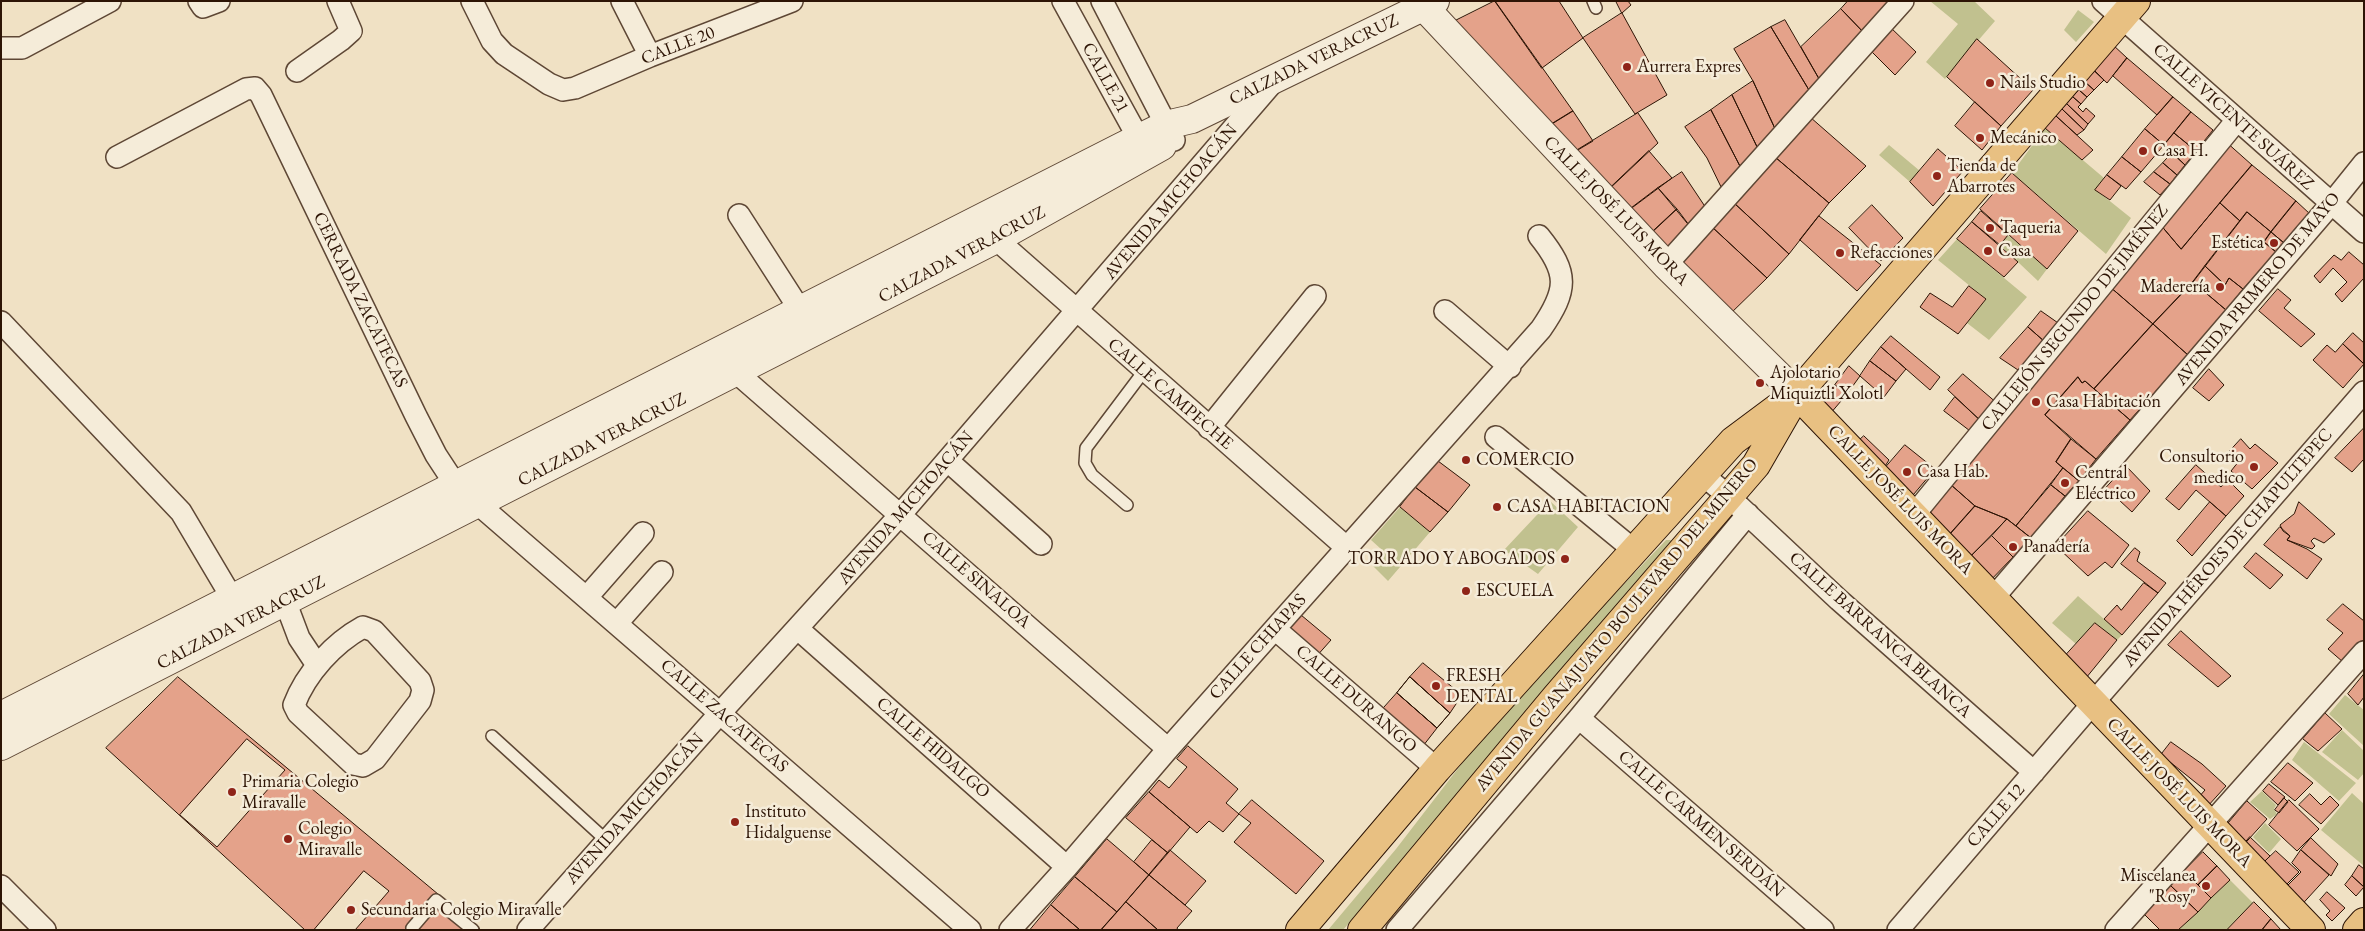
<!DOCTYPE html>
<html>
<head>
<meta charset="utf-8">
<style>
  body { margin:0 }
  #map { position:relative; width:2365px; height:931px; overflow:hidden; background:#f0e1c4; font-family:"EB Garamond",serif }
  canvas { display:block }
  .frame { position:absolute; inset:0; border:2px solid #2d1405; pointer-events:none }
</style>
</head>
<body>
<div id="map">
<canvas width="2365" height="931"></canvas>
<div class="frame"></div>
</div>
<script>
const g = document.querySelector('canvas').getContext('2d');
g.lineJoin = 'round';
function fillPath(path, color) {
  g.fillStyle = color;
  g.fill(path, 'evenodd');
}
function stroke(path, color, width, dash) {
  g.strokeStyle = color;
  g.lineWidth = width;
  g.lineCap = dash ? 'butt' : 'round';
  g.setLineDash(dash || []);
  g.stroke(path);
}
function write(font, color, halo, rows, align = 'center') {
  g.font = font + ' "EB Garamond",serif';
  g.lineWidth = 5;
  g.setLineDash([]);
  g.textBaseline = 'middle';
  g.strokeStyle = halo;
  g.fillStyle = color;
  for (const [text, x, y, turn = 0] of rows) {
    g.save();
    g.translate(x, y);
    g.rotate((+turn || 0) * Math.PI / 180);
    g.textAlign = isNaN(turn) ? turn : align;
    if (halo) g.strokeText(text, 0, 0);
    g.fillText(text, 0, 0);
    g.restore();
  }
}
fillPath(new Path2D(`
  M1930,1H1974L1995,21L1945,79L1926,62L1958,24Z
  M2078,10L2094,22L2076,42L2064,30Z
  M2045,128L2104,178L2096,190L2131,218L2106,254L2012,173Z
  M1889,145L1920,171L1910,182L1879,155Z
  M2008,235L2047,269L2038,281L2000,245Z
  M1957,239L2027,297L1989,340L1967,323L1986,299L1938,260Z
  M1550,501L1578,527L1538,574L1504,550Z
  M1400,507L1430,532L1388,581L1371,564L1381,549L1371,540Z
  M1666,540H1671L1672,545L1343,930H1328L1396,849L1483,736L1544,668Z
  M2078,596L2122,635L2117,640L2095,623L2076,644L2052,623Z
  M2345,695L2364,710V746L2329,714Z
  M2342,730L2364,751V773L2358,780L2322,752Z
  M2304,742L2356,783L2339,801L2292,760Z
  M2262,791L2276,805L2274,809L2277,814L2270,819L2250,802Z
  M2352,793L2364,804V866L2321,830Z
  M2265,823L2281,839L2269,853L2253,837Z
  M2230,880L2253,903L2227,930H2178Z`), '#c1c18f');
const building = new Path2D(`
  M1495,1L1573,111L1547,127L1451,23Z
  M1495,1H1559L1583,38L1542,68Z
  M1616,1H1628L1631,5L1622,13Z
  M1848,1H1886L1891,7L1866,35L1841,9Z
  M1841,9L1866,35L1822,84L1801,47Z
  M1622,13L1667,95L1635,114L1583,38Z
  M1785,20L1822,84L1812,95L1771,27Z
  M1889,26L1916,52L1895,75L1870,50Z
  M1771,27L1812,95L1777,133L1753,81L1734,49Z
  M1977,39L2033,90L2001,126L1947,77Z
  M2112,44L2127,58L2107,83L2091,68Z
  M2127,58L2173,97L2157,115L2113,76Z
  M2095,71L2104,80L2094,90L2085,82Z
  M1753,81L1777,133L1760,153L1732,95Z
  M2085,82L2094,90L2087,97L2079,90Z
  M2079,90L2087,97L2081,104L2073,97Z
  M1732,95L1760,153L1743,172L1711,110Z
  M2073,97L2081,104L2078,107L2083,112L2086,108L2095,116L2088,124L2067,104Z
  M2173,97L2191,112L2164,145L2145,129Z
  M1975,102L2001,126L1982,150L1955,126Z
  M2067,104L2088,124L2084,130L2062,109Z
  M2062,109L2084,130L2077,135L2056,116Z
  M1711,110L1743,172L1724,193L1707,158L1685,127Z
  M1573,111L1593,141L1571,154L1547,127Z
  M2191,112L2213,130L2196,151L2174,133Z
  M1638,113L1658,143L1606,192L1571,154Z
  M2056,116L2093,150L2082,160L2045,128Z
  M1810,117L1866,166L1829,203L1775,157Z
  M2145,129L2164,145L2141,172L2122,157Z
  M2174,133L2196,151L2185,165L2164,145Z
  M2225,141L2252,165L2181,249L2159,223Z
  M1938,149L1963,171L1933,206L1910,182Z
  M1649,151L1672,178L1625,213L1606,192Z
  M2172,153L2185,165L2177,175L2163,163Z
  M1775,157L1829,203L1789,254L1733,202Z
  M2122,157L2141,172L2126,189L2107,175Z
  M2163,163L2177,175L2170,184L2154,172Z
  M2252,165L2296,201L2271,232L2247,212L2240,221L2220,203Z
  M1682,172L1708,211L1692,229L1658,188Z
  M2154,172L2170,184L2160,195L2144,182Z
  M2012,173L2078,231L2047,269L1980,209Z
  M2107,175L2121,186L2110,200L2095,190Z
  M1658,188L1677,209L1647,237L1625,213Z
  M2296,201L2310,214L2284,243L2271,232Z
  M1733,202L1789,254L1767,278L1711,226Z
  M2220,203L2240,221L2193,282L2153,324L2109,286L2159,223L2181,249Z
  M1872,205L1903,238L1881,261L1849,228Z
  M1677,209L1692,229L1666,257L1647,237Z
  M1981,211L2008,235L2000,245L1972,222Z
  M2247,212L2271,232L2264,242L2276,252L2243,289L2229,278L2225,285L2205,266Z
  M1819,216L1881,265L1857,291L1800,240Z
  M1972,222L2018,262L2004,277L1957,239Z
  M1711,226L1767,278L1728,316L1675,261Z
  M2271,232L2284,243L2276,252L2264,242Z
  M2349,252L2364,265V278L2342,302L2335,294L2347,282L2333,268L2320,283L2314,276L2334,255L2341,260Z
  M2205,266L2225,285L2229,278L2243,289L2226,310L2193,282Z
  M2193,282L2226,310L2188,355L2153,324Z
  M1969,286L1986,299L1958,334L1920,307L1930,293L1952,307Z
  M2109,286L2153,324L2094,389L2085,381L2082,383L2078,377L2045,415L2071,439L2056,462L2063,468L2016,526L2007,519L1975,506L1950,484Z
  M2278,289L2291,300L2284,308L2315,334L2301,347L2259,311Z
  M2041,311L2061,325L2045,342L2028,327Z
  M2153,324L2188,355L2130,420L2094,389Z
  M2028,327L2045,342L2021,372L2000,358Z
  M2353,333L2364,343V364L2343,344Z
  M1891,336L1940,377L1930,390L1881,347Z
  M2343,344L2364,364L2343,388L2313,360L2327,345L2335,352Z
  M1881,347L1906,369L1896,381L1870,361Z
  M1870,361L1896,381L1884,397L1860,376Z
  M1849,366L1860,376L1847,394L1835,385Z
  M2209,369L2224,385L2209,401L2193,388Z
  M1963,374L1998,404L1983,423L1948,390Z
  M2078,377L2082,383L2085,381L2130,420L2096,459L2045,415Z
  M1835,385L1847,394L1824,421L1813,409Z
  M1955,397L1983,423L1974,434L1944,411Z
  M2364,428V459L2352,472L2335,458Z
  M1864,436L1889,460L1880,474L1853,446Z
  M2071,439L2096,459L2079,481L2056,462Z
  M2241,439L2250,449L2255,444L2278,463L2252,489L2231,471L2239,461L2230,451Z
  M1905,445L1935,469L1908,501L1880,474Z
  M1438,461L1470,485L1448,512L1415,487Z
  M2196,465L2221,487L2227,479L2244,496L2226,516L2196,490L2179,510L2166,499Z
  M2126,466L2150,491L2132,512L2106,488Z
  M2063,468L2079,481L2065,496L2051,485Z
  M1950,484L1975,506L1943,542L1921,520Z
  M2051,485L2065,496L2031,538L2016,526Z
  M1415,487L1448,512L1430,532L1400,507Z
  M2210,502L2226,516L2192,556L2177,541Z
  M2299,502L2335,534L2324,543L2314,538L2311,541L2315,546L2312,549L2287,540L2290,536L2283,531L2280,525L2294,514Z
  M1975,506L2007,519L1965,562L1943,542Z
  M2088,511L2129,545L2112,568L2105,562L2088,576L2056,546Z
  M2007,519L2031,538L2013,557L1992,536Z
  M2280,527L2290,536L2287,540L2307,549L2322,559L2307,579L2264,545Z
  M1992,536L2013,557L1987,584L1965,562Z
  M2135,548L2140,552L2137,561L2166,583L2158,593L2121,564Z
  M2256,553L2283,575L2270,589L2244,567Z
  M2144,583L2158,593L2122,635L2104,619L2117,605L2121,610Z
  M2343,604L2364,621V639L2343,662L2328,649L2343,633L2327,620Z
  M1301,615L1331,640L1315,658L1286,633Z
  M2095,623L2117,640L2086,678L2066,655Z
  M2181,631L2231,676L2218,687L2168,645Z
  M1423,663L1462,695L1450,713L1410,677Z
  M2364,674V697L2358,705L2348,694Z
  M178,677L481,930H305L106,748Z
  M1410,677L1450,713L1437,728L1397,693Z
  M1410,677L1450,713L1437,728L1397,693Z
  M1397,693L1437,728L1423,746L1381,711Z
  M2325,713L2342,729L2318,751L2303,739Z
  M247,739L285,770L217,847L180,815Z
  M2171,742L2202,764L2226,786L2207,807L2198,798L2205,790L2170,762L2165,768L2157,760Z
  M1188,746L1238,789L1226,803L1239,814L1223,832L1209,821L1197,833L1149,792L1159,780L1169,788L1187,767L1177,759Z
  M2288,763L2313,783L2295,801L2271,782Z
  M2269,784L2285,797L2278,805L2263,791Z
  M1149,792L1190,827L1168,853L1126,818Z
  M2310,794L2321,805L2330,796L2339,805L2321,824L2299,805Z
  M2284,798L2288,802L2279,813L2275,810Z
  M1252,800L1324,861L1296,894L1234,842L1251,823L1239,814Z
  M2289,800L2319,829L2297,851L2269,825Z
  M2247,801L2267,819L2239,850L2221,832Z
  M2250,837L2270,856L2256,870L2239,850Z
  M2311,838L2338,864L2331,876L2301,850Z
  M1107,839L1149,875L1117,912L1075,877Z
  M1152,840L1168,853L1149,875L1134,862Z
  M1170,850L1206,881L1185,905L1149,875Z
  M2301,850L2329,875L2296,911L2280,893L2301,872L2292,863Z
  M2276,851L2299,872L2279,892L2256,870Z
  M2203,852L2217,866L2198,885L2184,871Z
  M2359,865L2364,869V887L2352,876Z
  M2217,866L2230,880L2211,898L2198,885Z
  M364,871L389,891L355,930H314Z
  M2184,871L2211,898L2198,912L2170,885Z
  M1149,875L1192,911L1177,928L1178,930H1158L1126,902Z
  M2352,876L2364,887L2356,896L2345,885Z
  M1075,877L1117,912L1101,930H1080L1051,905Z
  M2170,885L2198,912L2178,930H2160L2145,915Z
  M2327,892L2345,908L2332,921L2326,915L2330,911L2320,900Z
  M1126,902L1158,930H1101Z
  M2254,902L2271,919L2262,930H2227Z
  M1051,905L1080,930H1030Z
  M2271,919L2281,930H2262Z`);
fillPath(building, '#e4a28a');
stroke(building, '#2d1405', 1);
const service = new Path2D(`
  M1593,1L1596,8
  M1127,505L1092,475L1085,463L1086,448L1144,371
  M492,736L607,841
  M413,930L412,928L436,900L473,930`);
const minor = new Path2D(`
  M199,1L203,7L219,1
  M472,1L492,41L504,54L549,84L563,90L575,88L650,56L792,1
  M622,1L650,56
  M1063,1L1146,152
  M1102,1L1174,140
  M2103,1L2364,232
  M1,48H22L110,1
  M297,71L341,40L351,31L338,1
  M117,157L246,89L255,88L261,95L416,416L436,455L455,484L970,930
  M739,215L800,310
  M996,239L1346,547
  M1666,265L1903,1
  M1445,311L1510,367
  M1,322L181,512L232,598
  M729,359L737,373L1168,749
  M1209,428L1315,296
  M1496,437L1635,551
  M948,461L1041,544
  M1703,475L1728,496L1839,600L2034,772
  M1913,516L2237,120
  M587,597L643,533
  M1994,597L2331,204L2364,163
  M285,601L299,638L317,665
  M617,623L662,572
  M363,627L374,631L420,681L423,690L420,701L375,759L363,766L353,764L298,713L294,705C306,673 334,643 363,627Z
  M798,629L1067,867
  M1275,629L1437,769
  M1579,718L1823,930
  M1,886L45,930
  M528,930L721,712L901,514L1274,81
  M1010,930L1067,867L1168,749L1541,329C1568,290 1569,273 1539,236
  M1397,930L1579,718L1748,514
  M1898,930L2093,703L2364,392
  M2116,930L2364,652`);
const tertiary = new Path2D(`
  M1424,7L1666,265L1797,394
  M1,716L1123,146L1166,125L1192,119L1435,1
  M1,746L996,239L1162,146`);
const primary = new Path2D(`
  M1797,394C1969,572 2140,751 2311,930
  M1300,930L1437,769L1733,441L1788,400
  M1362,930L1555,698L1756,465L1797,394L2136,1
  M2357,930L2364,922`);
stroke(service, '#5e4735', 14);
stroke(minor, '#5e4735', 24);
stroke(tertiary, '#5e4735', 30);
stroke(primary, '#2d1405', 30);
stroke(service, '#f5ecd9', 11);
stroke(minor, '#f5ecd9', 21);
stroke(tertiary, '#f5ecd9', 28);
stroke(primary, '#e8c082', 28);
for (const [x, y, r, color] of [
  [1627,67,5,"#8f2418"],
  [1990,83,5,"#8f2418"],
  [1980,138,5,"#8f2418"],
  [2143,151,5,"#8f2418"],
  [1937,176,5,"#8f2418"],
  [1990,228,5,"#8f2418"],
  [2274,243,5,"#8f2418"],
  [1988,251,5,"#8f2418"],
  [1840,253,5,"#8f2418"],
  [2220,287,5,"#8f2418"],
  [1760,383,5,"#8f2418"],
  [2036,402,5,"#8f2418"],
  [1466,460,5,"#8f2418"],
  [2254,467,5,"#8f2418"],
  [1907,472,5,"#8f2418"],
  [2065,483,5,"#8f2418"],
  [1497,507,5,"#8f2418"],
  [2013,547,5,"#8f2418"],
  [1565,559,5,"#8f2418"],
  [1466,591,5,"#8f2418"],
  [1436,686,5,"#8f2418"],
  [232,792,5,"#8f2418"],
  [735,822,5,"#8f2418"],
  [288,839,5,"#8f2418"],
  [2206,886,5,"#8f2418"],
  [351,910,5,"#8f2418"]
]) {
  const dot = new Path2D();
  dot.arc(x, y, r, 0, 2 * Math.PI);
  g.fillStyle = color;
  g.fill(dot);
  stroke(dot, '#f5ecd9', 2);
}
write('18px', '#2d1405', '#f5ecd9', [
  ["CALLE 20",678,46,-21],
  ["CALZADA VERACRUZ",1314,60,-26],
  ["CALLE 21",1105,78,61],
  ["CALLE VICENTE SUÁREZ",2233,117,42],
  ["AVENIDA MICHOACÁN",1171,202,-50],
  ["CALLE JOSÉ LUIS MORA",1616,211,46],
  ["CALZADA VERACRUZ",962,255,-28],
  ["AVENIDA PRIMERO DE MAYO",2258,289,-50],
  ["CERRADA ZACATECAS",360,300,64],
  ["CALLEJÓN SEGUNDO DE JIMÉNEZ",2075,318,-51],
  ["CALLE CAMPECHE",1170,394,41],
  ["CALZADA VERACRUZ",602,440,-27],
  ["CALLE JOSÉ LUIS MORA",1900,500,46],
  ["AVENIDA MICHOACÁN",906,508,-49],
  ["AVENIDA HÉROES DE CHAPULTEPEC",2228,548,-49],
  ["CALLE SINALOA",976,580,41],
  ["CALZADA VERACRUZ",241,623,-27],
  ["AVENIDA GUANAJUATO BOULEVARD DEL MINERO",1617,625,-50],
  ["CALLE BARRANCA BLANCA",1880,635,42],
  ["CALLE CHIAPAS",1258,647,-48],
  ["CALLE DURANGO",1356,699,41],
  ["CALLE ZACATECAS",724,716,41],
  ["CALLE HIDALGO",933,748,41],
  ["CALLE JOSÉ LUIS MORA",2179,793,46],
  ["AVENIDA MICHOACÁN",635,809,-48],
  ["CALLE 12",1996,816,-49],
  ["CALLE CARMEN SERDÁN",1701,824,41]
]);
write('18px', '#2d1405', '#f5ecd9', [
  ["Aurrera Expres",1637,67],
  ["Nails Studio",2000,83],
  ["Mecánico",1990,138],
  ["Casa H.",2153,151],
  ["Tienda de",1947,166],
  ["Abarrotes",1947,187],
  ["Taqueria",2000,228],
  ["Estética",2264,243,"right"],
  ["Casa",1998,251],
  ["Refacciones",1850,253],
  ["Maderería",2210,287,"right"],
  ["Ajolotario",1770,373],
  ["Miquiztli Xolotl",1770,394],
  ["Casa Habitación",2046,402],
  ["Consultorio",2244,457,"right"],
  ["medico",2244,478,"right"],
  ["COMERCIO",1476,460],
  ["Casa Hab.",1917,472],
  ["Central",2075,473],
  ["Eléctrico",2075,494],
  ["CASA HABITACION",1507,507],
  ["Panadería",2023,547],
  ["TORRADO Y ABOGADOS",1555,559,"right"],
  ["ESCUELA",1476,591],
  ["FRESH",1446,676],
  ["DENTAL",1446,697],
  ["Primaria Colegio",242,782],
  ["Miravalle",242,803],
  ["Instituto",745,812],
  ["Hidalguense",745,833],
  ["Colegio",298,829],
  ["Miravalle",298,850],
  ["Miscelanea",2196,876,"right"],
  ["\"Rosy\"",2196,897,"right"],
  ["Secundaria Colegio Miravalle",361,910]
], 'left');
</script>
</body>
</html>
